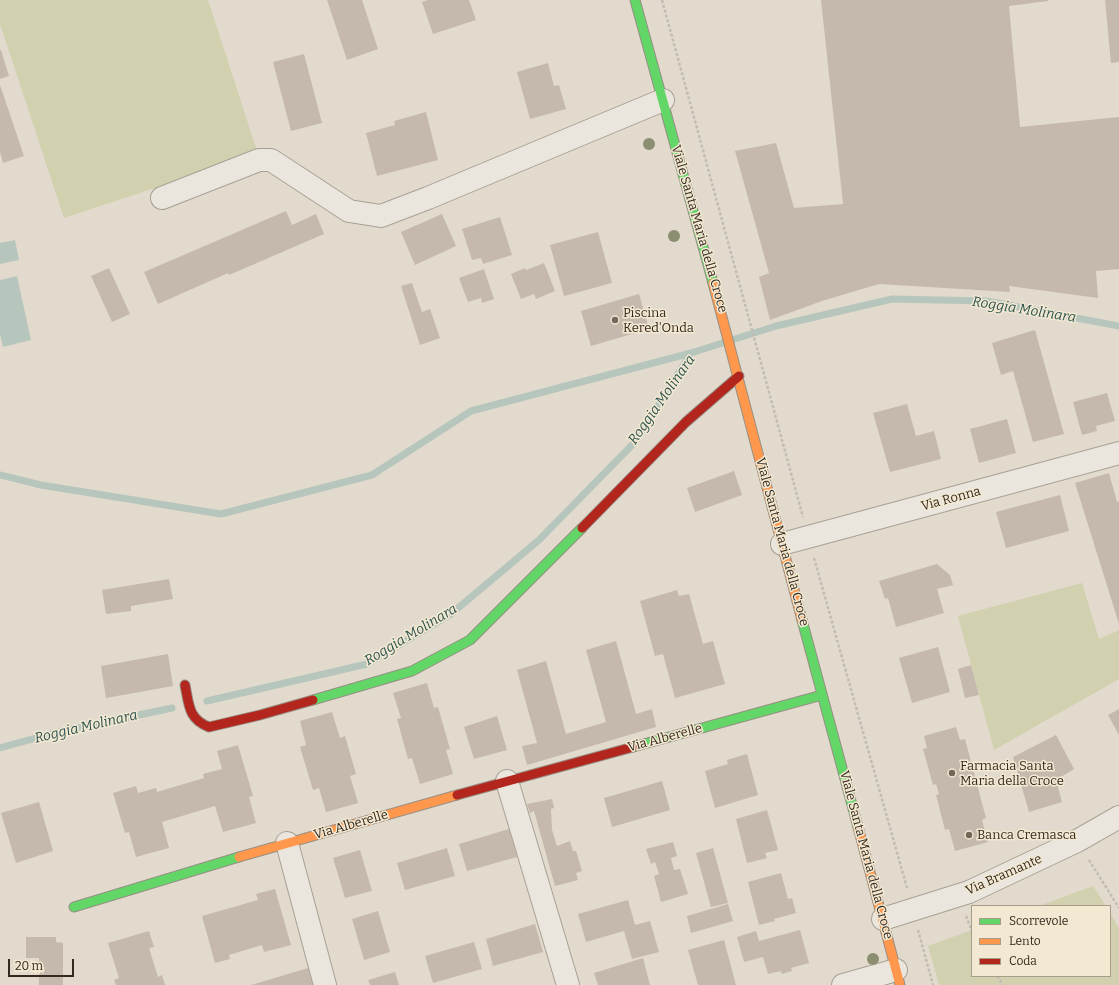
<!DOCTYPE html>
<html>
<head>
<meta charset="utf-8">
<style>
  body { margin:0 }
  #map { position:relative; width:1119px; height:985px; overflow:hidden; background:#e2dacc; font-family:Bitter,serif }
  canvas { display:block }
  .legend { position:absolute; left:971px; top:905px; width:140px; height:72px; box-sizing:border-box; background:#f3e9d2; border:1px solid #a79c8a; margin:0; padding:5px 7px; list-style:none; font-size:12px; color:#35291e }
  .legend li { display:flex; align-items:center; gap:8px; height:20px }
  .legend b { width:20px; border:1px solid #a79c8a }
  .scale { position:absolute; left:8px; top:959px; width:66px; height:18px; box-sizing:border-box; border:2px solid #35291e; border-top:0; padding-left:5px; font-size:12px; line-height:14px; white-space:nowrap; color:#35291e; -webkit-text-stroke:3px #f3e9d2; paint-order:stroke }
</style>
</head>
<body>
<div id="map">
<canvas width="1119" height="985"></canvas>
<ul class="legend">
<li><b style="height:5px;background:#63d668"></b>Scorrevole</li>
<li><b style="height:5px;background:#ff974d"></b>Lento</li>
<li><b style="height:5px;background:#b3261e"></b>Coda</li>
</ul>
<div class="scale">20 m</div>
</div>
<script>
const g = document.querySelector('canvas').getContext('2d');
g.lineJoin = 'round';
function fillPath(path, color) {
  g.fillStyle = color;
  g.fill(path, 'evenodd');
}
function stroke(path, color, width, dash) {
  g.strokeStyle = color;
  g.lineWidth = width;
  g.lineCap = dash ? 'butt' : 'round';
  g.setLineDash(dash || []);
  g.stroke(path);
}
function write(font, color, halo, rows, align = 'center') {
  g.font = font + ' Bitter,serif';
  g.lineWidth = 3;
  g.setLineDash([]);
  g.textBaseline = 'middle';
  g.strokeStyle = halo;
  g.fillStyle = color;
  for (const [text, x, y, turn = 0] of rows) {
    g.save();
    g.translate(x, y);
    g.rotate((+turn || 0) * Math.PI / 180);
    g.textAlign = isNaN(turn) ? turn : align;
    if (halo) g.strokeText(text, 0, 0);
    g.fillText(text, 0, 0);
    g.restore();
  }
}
fillPath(new Path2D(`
  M0,0H208L258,154L64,218L0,24Z
  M1082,583L1099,639L1119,630V679L994,750L958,616Z
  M1093,886L1106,906H1039Z
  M1110,913L1119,928V985H939L928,946L972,930V976H1110Z`), '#d1d0af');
fillPath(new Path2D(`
  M15,240L19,260L0,264V243Z
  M17,276L31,340L3,347L0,334V280Z`), '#b7c6bd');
stroke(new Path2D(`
  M0,475L41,485L221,514L372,475L471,411L691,353
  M207,701L367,664L451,614L539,540L635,442L691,353L776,326L892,299L987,301L1119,326
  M0,748L58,732L172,708`), '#b7c6bd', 7);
fillPath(new Path2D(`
  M327,0H362L378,49L347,60Z
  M428,0H469L476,20L433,34L422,2Z
  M821,0H1048V1L1009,6L1020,127L1119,117V269L1096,271L1098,298L1009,286L1010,292L879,284L822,301L770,320L759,277L769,273L735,151L776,143L794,208L843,204Z
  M1105,0H1119V62L1111,63Z
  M0,50H1L9,76L0,79Z
  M304,54L322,123L291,131L273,62Z
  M548,63L554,86L559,85L566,109L530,119L517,72Z
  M0,85L24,156L3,163L0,152Z
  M426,112L438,160L377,176L366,133L395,125L394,121Z
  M286,211L292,225L316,214L324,234L229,275L228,273L158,304L144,272Z
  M442,214L456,246L415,265L401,232Z
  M500,217L512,255L483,264L481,258L472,260L462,229Z
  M598,232L612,283L564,296L550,245Z
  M544,263L555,291L536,299L534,294L521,299L511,274L525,268L526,270Z
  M109,268L130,314L112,322L91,276Z
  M484,269L494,299L482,303L481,298L468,302L459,278Z
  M412,283L422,312L430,309L440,338L420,345L401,286Z
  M639,294L649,329L591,346L581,311Z
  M1035,330L1064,434L1033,442L1013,371L1001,375L992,343Z
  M1107,393L1115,421L1096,426L1097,431L1082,435L1073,402Z
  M907,404L916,436L934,431L941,459L890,472L873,413Z
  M1007,419L1016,453L979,463L970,429Z
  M734,471L742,495L695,512L687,488Z
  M1109,473L1117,502L1119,501V624L1075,483Z
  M1060,495L1069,531L1006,548L996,512Z
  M937,564L950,575L953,585L937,589L944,613L896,627L888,598L885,599L879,581Z
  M169,579L173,599L131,606V611L106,614L102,590Z
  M677,590L679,596L689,594L703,644L713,641L725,684L675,698L663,654L655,656L640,601Z
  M616,641L636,714L652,709L656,727L527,765L522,746L537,743L517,670L546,661L566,734L606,722L586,650Z
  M938,647L950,692L912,703L899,658Z
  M168,654L173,686L106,698L101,666Z
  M971,665L979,695L965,698L958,669Z
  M427,683L434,708L438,707L450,749L446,750L453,774L420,784L412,758L408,759L397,719L401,718L393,693Z
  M1119,709V735L1108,715Z
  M332,712L340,738L345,736L356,774L350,776L358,803L326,812L319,788L313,790L300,747L306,745L300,721Z
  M497,716L507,750L474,759L464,727Z
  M956,727L960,740L965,739L986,818L982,820L988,842L955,851L949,829L945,830L936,795L939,794L936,784L933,785L923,749L927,748L924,736Z
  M1056,735L1074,769L1056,780L1062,802L1029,812L1013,757Z
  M238,745L253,796L249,797L256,823L223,832L215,806L162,822L169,848L136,857L129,832L125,833L113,793L136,786L138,793L156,788L157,792L204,778L203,774L222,769L217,751Z
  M747,754L758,795L715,808L705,771L728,764L727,760Z
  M662,781L670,810L612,827L604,798Z
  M552,799L554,808L551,809L552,830L557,846L570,841L573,851H576L582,871L576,873L578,880L555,886L534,811L530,813L527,804Z
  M39,802L53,851L16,863L1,813Z
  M767,810L778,850L765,853L767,858L747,863L736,819Z
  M509,829L517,857L467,871L459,844Z
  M673,842L677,856L671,858L674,870L680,869L688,894L661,902L654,876L659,874L655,862L651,864L646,849Z
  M447,848L455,876L405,890L397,863Z
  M713,848L728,903L711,907L696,853Z
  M360,850L372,891L345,898L333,858Z
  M781,873L788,899L792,898L796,913L774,919L775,921L759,925L748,882Z
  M275,889L291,945L264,952L262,945L229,955L230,959L215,963L202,916L258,900L256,894Z
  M628,900L635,925L650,921L659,952L632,959L624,931L586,942L578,914Z
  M728,904L733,921L691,933L687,916Z
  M378,911L390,952L364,960L352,919Z
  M535,924L543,952L493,966L486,939Z
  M800,930L809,963L791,968L792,971L782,974L781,971L768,974L763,957L744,962L737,937L756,931L759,941Z
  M149,931L154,947L149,948L158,977L162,975L165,985H116L114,980L119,978L108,943Z
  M26,937H56V942L63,943V985H39V958H26Z
  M724,940L736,985H698L688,950Z
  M474,942L482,969L433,983L425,956Z
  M643,958L650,985H598L594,973Z
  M308,968L313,985H251Z
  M395,972L399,985H370L368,980Z`), '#c5b9ad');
const street = new Path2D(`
  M162,198L259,160H271L349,211L381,216L428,198L663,100
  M782,544L1119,453
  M507,781L568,985
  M287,843L325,985
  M883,919L969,892L1077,841L1119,817
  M843,985L896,970`);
const fast = new Path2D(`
  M635,0L713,283
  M802,620L858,827
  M313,700L412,671L470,640L582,528
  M633,747L822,695
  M74,907L239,857`);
const slow = new Path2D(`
  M713,283L802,620
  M858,827L900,985
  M239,857L457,795`);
const jam = new Path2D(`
  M582,528L686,422L739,376
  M185,685C189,704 188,719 209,727L260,715L313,700
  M457,795L633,747`);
stroke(street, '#a7a095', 24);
stroke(fast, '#978f85', 11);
stroke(slow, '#978f85', 11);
stroke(jam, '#978f85', 11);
stroke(new Path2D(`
  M662,0L803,517
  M814,558L907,888
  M1089,860L1119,908
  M966,916L972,931
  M918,930L933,985
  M997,976L1003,985`), '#c2bcb4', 2.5, [3, 2]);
stroke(street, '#eae6dd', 22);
stroke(fast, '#63d668', 9);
stroke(slow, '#ff974d', 9);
stroke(jam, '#b3261e', 9);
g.fillStyle = '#8c8e71';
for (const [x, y] of [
  [649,144],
  [674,236],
  [873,959]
]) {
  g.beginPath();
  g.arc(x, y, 6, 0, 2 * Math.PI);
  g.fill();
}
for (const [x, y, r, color] of [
  [615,320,4,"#72675b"],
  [952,773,4,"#72675b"],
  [969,835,4,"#72675b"]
]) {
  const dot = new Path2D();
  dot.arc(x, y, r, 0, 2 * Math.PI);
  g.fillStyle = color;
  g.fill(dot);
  stroke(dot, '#f3e9d2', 1.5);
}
write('13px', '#35291e', '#f3e9d2', [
  ["Viale Santa Maria della Croce",699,229,74],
  ["Via Ronna",951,499,-15],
  ["Viale Santa Maria della Croce",782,542,75],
  ["Via Alberelle",665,738,-15],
  ["Via Alberelle",351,825,-16],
  ["Viale Santa Maria della Croce",866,855,75],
  ["Via Bramante",1004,875,-24]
]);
write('13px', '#35291e', '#f3e9d2', [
  ["Piscina",623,313],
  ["Kered'Onda",623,328],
  ["Farmacia Santa",960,766],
  ["Maria della Croce",960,781],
  ["Banca Cremasca",977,835]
], 'left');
write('italic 14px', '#2e5451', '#f3e9d2', [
  ["Roggia Molinara",1024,310,9],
  ["Roggia Molinara",662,400,-55],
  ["Roggia Molinara",411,635,-31],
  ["Roggia Molinara",86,727,-13]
]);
</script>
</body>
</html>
